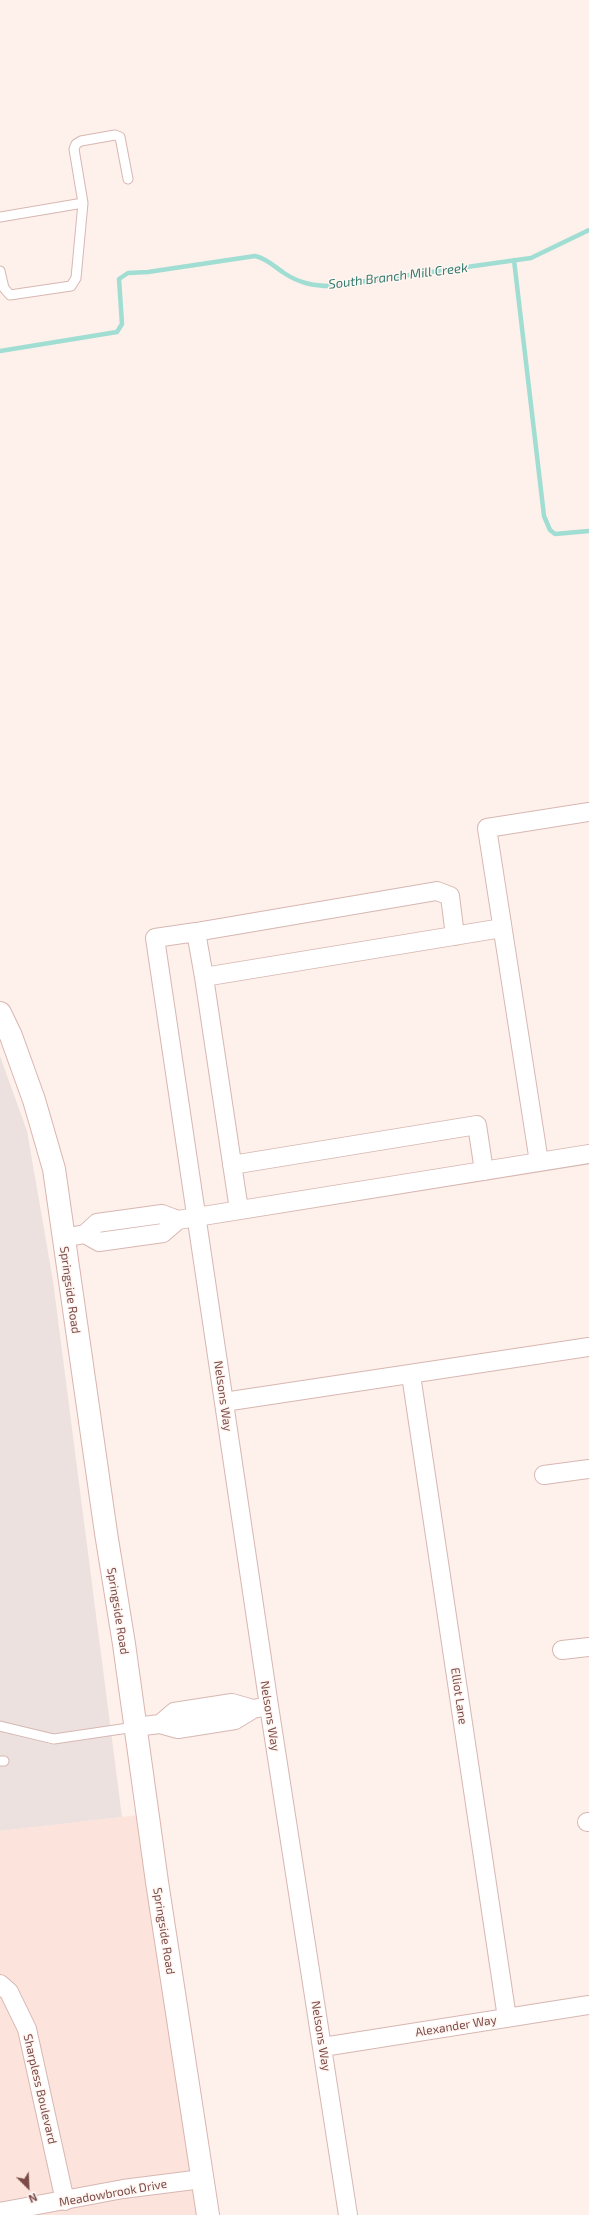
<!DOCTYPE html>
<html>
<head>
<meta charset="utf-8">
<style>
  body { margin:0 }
  #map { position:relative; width:589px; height:2215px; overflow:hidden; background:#fef0ea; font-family:"Exo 2",sans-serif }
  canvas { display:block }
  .north { position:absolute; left:8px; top:2167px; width:40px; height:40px; -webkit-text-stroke:3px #fff6f2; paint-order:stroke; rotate:156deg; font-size:11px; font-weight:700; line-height:16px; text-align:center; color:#7c4b49 }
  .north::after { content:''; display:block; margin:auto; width:14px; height:18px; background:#7c4b49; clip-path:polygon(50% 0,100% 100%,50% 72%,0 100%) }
</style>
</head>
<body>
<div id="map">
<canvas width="589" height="2215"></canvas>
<div class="north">N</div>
</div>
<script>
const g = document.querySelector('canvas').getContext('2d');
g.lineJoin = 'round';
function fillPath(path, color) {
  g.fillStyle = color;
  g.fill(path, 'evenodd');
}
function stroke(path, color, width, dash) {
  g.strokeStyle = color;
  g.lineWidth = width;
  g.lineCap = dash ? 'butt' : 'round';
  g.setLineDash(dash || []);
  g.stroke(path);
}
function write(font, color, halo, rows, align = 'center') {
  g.font = font + ' "Exo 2",sans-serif';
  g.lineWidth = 3;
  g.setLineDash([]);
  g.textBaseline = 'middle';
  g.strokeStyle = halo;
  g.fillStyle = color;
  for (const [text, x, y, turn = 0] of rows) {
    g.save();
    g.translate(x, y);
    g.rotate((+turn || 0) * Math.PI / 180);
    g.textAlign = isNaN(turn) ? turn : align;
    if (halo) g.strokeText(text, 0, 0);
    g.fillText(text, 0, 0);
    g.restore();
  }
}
fillPath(new Path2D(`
  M147,1814L207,2215H0V1831Z`), '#fce4dd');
fillPath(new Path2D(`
  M0,1056L27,1131L53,1281L122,1817L0,1831Z`), '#ede1df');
stroke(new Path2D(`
  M514,260L544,516L550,530L555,534L589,531
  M0,351L117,332L122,324L119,279L128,273L148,272L255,256C266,258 275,267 284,273C299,283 313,286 331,286L531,258L589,230`), '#a0ddd3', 4.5);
const lane = new Path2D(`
  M0,217L83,203L74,149L76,144L81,141L115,135L120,137L128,179
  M0,271L4,288L10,295L71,286L76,278L83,203
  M0,1726L54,1739L135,1727
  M0,1761H4`);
const street = new Path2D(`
  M196,932L155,938L269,1706L348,2215
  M455,936L450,896L437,891L196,932L204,977L502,928
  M204,977L239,1210
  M539,1162L487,828L589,812
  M232,1165L477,1125L484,1171
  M85,1234L99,1242L163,1233L178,1220
  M63,1238L85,1234L97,1223L162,1214L178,1220L589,1154
  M411,1375L507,2018
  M224,1402L589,1347
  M544,1475L589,1469
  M562,1650L589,1647
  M160,1724L174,1712L232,1703L253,1709
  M135,1727L160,1724L178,1729L235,1720L253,1709L269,1706
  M587,1822H589
  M0,1984L9,1992L27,2029L65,2201
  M323,2047L589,2005
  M0,2212L123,2189L202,2179`);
const secondary = new Path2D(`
  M0,1013L11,1036L34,1100L54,1169L106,1533L124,1644L157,1882L208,2215`);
stroke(lane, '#d7b7b2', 11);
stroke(street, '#d7b7b2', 20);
stroke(secondary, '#dab5af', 24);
stroke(lane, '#fff', 9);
stroke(street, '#fff', 18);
stroke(secondary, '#fff', 22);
write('12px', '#7c4b49', '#fff6f2', [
  ["Springside Road",70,1290,82],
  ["Nelsons Way",223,1396,82],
  ["Springside Road",118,1611,81],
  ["Elliot Lane",459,1696,82],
  ["Nelsons Way",270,1716,81],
  ["Springside Road",164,1931,81],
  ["Alexander Way",456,2026,-9],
  ["Nelsons Way",321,2036,81],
  ["Sharpless Boulevard",40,2089,77],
  ["Meadowbrook Drive",113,2193,-10]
]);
write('italic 13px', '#387b70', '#fff6f2', [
  ["South Branch Mill Creek",398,276,-7]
]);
</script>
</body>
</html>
